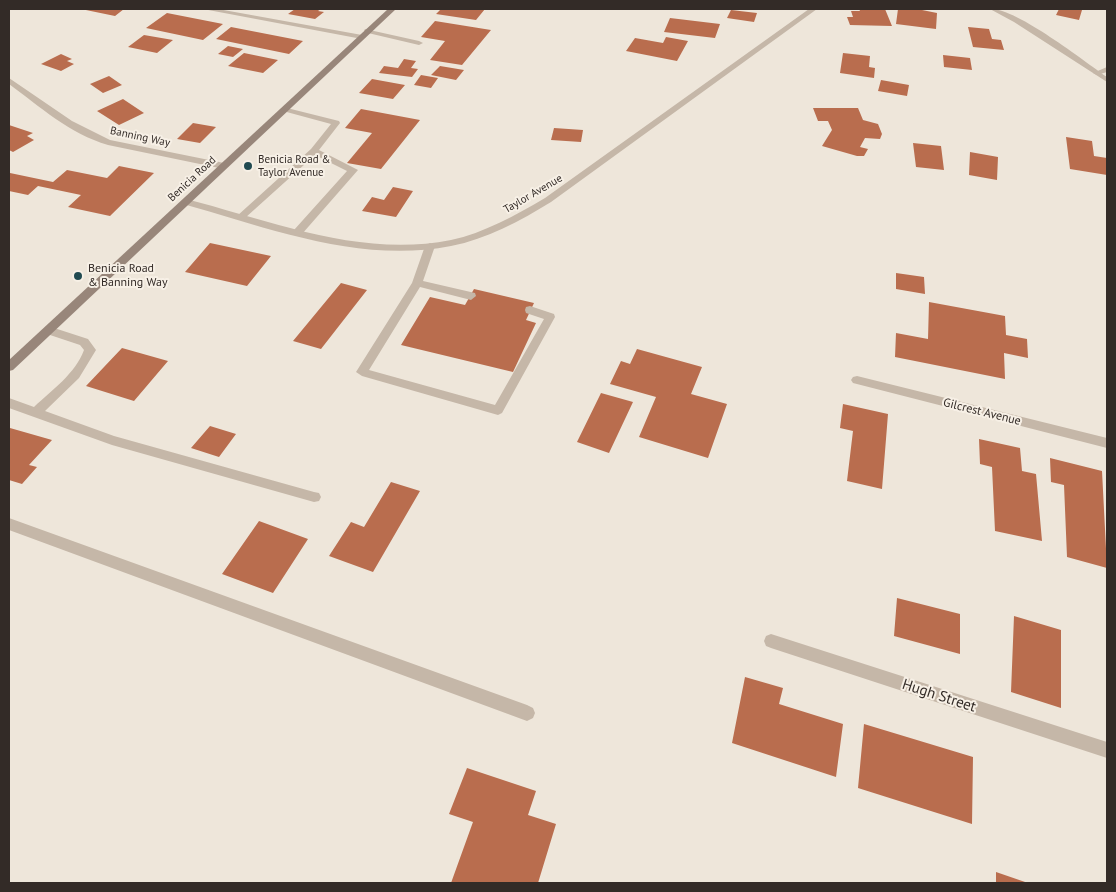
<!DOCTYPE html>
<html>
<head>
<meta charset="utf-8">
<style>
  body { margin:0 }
  #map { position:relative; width:1116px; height:892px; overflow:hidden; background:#eee6da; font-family:"PT Sans",sans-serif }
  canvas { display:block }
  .frame { position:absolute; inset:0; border:10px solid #332b27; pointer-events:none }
</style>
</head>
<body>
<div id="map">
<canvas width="1116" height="892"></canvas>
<div class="frame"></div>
</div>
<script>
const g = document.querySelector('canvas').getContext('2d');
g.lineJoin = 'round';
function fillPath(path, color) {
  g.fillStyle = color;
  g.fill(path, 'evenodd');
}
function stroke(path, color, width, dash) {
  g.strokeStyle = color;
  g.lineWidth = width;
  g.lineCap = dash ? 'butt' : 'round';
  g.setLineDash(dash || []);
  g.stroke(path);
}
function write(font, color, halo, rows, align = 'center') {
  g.font = font + ' "PT Sans",sans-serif';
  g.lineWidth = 4;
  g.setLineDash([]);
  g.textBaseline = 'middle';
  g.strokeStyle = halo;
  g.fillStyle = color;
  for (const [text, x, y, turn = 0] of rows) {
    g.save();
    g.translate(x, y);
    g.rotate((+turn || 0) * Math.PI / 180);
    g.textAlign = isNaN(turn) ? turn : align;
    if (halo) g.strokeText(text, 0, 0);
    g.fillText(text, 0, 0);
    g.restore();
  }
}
fillPath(new Path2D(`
  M81,9H124L115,16Z
  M295,9H321L318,11L324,12L315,19L288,14Z
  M441,9H485L476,20L436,14Z
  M859,9H885L892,26L850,25L847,17H853L851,11H860Z
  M898,9H917L937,13L936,29L896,24Z
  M1059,9H1076L1082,10L1079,20L1056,15Z
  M731,10L757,13L754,22L727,18Z
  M167,13L223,24L203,40L146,28Z
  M670,18L720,24L715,38L664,32Z
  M435,21L491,30L462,65L430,60L445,41L421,37Z
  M231,27L303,41L289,54L216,39Z
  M968,27L989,29L992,39L1001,40L1004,50L973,47Z
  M144,35L173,40L157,53L128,47Z
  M666,37L688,41L677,61L626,51L635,38L663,43Z
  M228,46L243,49L233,57L218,54Z
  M244,53L278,60L263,73L228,66Z
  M843,53L870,56L869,67L875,68L874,78L840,73Z
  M61,54L72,59L67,61L74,64L61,71L41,64Z
  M943,55L970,58L972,70L944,67Z
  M404,59L416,61L411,68L418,69L412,77L379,73L384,66L398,68Z
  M440,66L464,70L456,80L431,75Z
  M421,75L438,78L431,88L414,85Z
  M109,76L122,85L103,93L90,84Z
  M372,79L405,85L393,99L359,93Z
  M881,80L909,85L907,96L878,91Z
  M123,99L144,113L119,125L97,111Z
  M813,108H858L863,120L878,124L882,134L880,139L865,138L860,147L868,149L864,156H857L822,146L832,130L828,121H818Z
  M361,109L420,120L381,169L347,163L372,133L345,128Z
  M193,123L216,127L200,143L177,139Z
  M9,125L33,133L27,136L34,140L13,152L9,150Z
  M554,128L583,130L581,142L551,140Z
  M1066,137L1092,141L1094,156L1107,158V175L1070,169Z
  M913,143L941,146L944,170L916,167Z
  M970,152L998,157L997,180L969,175Z
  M119,166L154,173L110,216L68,207L81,195L38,186L28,195L9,191L10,173L53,182L67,170L107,178Z
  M393,187L413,191L396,217L362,211L372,197L384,200Z
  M210,243L271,256L247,286L185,272Z
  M896,273L924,277L925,294L896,289Z
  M341,283L367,290L321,349L293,341Z
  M474,289L534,303L526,320L536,323L513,372L401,345L430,297L465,305Z
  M929,302L1005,316L1006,335L1027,339L1028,358L1004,353L1005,379L895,357L896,333L928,339Z
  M122,348L168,361L134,401L86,386Z
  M637,349L702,367L691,394L727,404L708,458L639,437L656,397L610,384L621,361L630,364Z
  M601,393L633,402L609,453L577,442Z
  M843,404L888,414L882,489L847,481L853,431L840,428Z
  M210,426L236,434L219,457L191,448Z
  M10,428L52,440L29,465L37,467L22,484L9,480V429Z
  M979,439L1020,448L1022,471L1036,474L1042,541L995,531L992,467L980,464Z
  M1050,458L1102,471L1107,568L1067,557L1064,485L1051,482Z
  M391,482L420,491L373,572L329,556L351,522L364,527Z
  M259,521L308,539L273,593L222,574Z
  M897,598L960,614V654L894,636Z
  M1014,616L1061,630V708L1011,692Z
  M745,677L783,688L779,704L843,724L836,777L732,743Z
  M864,724L973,757L972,824L858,788Z
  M467,768L536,791L528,815L556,824L538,883H451L473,822L449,814Z
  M996,872L1028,883H996Z`), '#b96d4e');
fillPath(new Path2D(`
  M203,9H218L362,35L366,37L362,39Z
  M365,29L419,41L423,43L419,45L368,33L364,31Z
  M1107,67V72L1097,75L1093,73Z
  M283,107L339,121L340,123L319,150L358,170L302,234L298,235L293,232L294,230L347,171L315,155L245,218L242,219L237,216L311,149L331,124L283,111Z
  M430,243L435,246L423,281L475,293L476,296L471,300L420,287L369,370L495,405L544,319L526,313L525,310L526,307L530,306L554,314L555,317L502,413L498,415L362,376L356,372L412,283L425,246Z
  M48,326L88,339L96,350L79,378L45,411L114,436L314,492L319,493L321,497L319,501L314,502L112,445L9,408V398L34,407C52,390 75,374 84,350L80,345L44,333L42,330Z`), '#c5b7a8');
fillPath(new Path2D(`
  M809,9H817L551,202C520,221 487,239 451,246C360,264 269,228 183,204L181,202L186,199C272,221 360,258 451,240C484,233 516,215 545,198Z
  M990,9C1015,7 1084,61 1107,77V82L1014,22Z
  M9,78L72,121L110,140L224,163L229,166L224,169L108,145C70,134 39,106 9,84Z
  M857,376L1107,438V448L853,383L851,380L853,377Z
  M9,518L527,705L533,708L535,713L533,718L527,721L9,530Z
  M771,634L1107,742V758L771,648L766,646L764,641L766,636Z`), '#c5b7a8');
fillPath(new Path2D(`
  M388,9H396L13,370L9,371V360Z`), '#98867a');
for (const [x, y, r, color] of [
  [248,166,5,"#214a50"],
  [78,276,5,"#214a50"]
]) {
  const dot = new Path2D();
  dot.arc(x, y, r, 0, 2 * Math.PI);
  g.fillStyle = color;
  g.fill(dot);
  stroke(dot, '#f7f0e6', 2);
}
write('11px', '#332b27', '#f7f0e6', [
  ["Banning Way",140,137,12],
  ["Benicia Road",192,179,-43],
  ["Taylor Avenue",533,194,-30]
]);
write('11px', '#332b27', '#f7f0e6', [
  ["Benicia Road &",258,160],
  ["Taylor Avenue",258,173]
], 'left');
write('12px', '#332b27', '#f7f0e6', [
  ["Benicia Road",88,269],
  ["& Banning Way",88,283]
], 'left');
write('12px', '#332b27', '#f7f0e6', [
  ["Gilcrest Avenue",982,412,14]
]);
write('15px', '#332b27', '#f7f0e6', [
  ["Hugh Street",939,696,18]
]);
</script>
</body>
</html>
